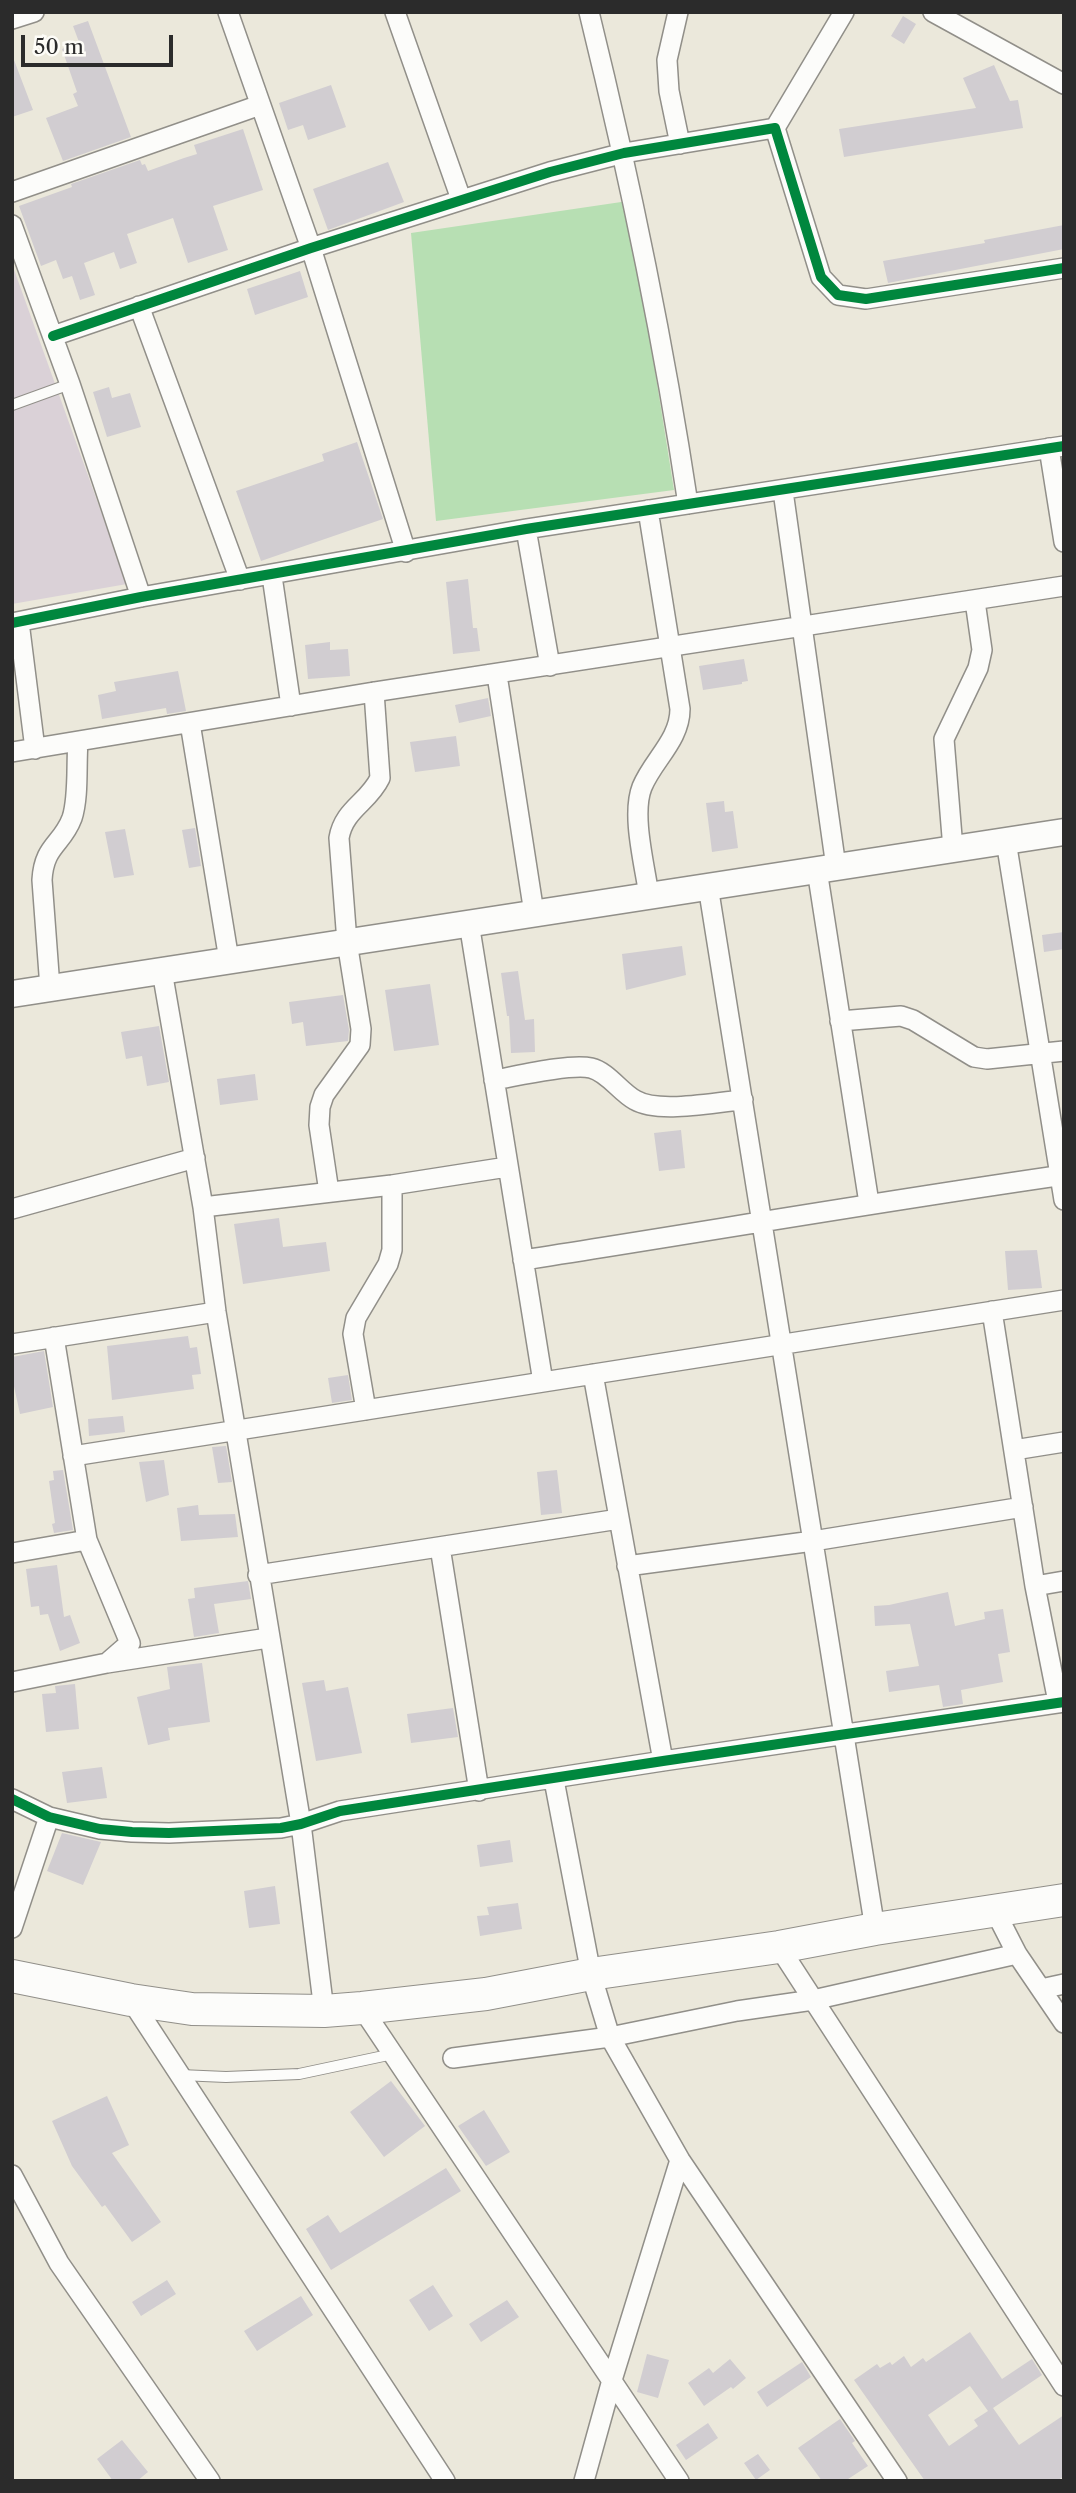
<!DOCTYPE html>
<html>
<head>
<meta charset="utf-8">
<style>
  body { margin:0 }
  #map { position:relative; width:1076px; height:2493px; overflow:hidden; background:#ebe8db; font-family:"Libre Caslon Text",serif }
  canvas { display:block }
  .frame { position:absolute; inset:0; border:14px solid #2b2b2b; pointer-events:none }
  .scale { position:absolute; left:21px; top:35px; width:152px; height:32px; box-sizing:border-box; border:4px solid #2b2b2b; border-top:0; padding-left:9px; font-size:21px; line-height:24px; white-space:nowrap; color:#2b2b2b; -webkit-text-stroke:5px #fdfcf7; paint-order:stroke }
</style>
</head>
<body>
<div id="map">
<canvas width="1076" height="2493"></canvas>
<div class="frame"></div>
<div class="scale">50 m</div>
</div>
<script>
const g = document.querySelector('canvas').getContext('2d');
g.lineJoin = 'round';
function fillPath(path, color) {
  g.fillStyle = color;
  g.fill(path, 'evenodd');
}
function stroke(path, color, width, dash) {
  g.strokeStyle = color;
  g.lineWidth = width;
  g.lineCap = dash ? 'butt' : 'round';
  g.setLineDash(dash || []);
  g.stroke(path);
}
fillPath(new Path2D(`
  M12,264L127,584L12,604Z`), '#dad1d7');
fillPath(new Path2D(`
  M628,201L674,490L436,521L411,233Z`), '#b7dfb3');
fillPath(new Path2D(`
  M903,16L916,24L904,44L891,36Z
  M88,21L131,137L63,161L46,118L78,106L73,94L77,92L62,49L79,42L73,26Z
  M14,60L33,110L12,117V61Z
  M994,65L1010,101L1018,100L1023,128L844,157L839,129L976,108L963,78Z
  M331,85L346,127L308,140L303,125L288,130L279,103Z
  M243,129L263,190L213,206L228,250L188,263L173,218L127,234L137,263L120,269L114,252L84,263L95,295L80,300L72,276L63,279L56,260L41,266L19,206L72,187L71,184L140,160L142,165L145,164L148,171L184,158L197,154L194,145Z
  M388,162L404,202L328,230L313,189Z
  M1064,225V249L888,283L883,261L985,243L984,240Z
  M300,271L308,297L255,315L247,289Z
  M109,387L112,398L130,393L141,427L107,437L93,392Z
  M357,442L383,519L261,561L236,491L324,461L322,454Z
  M468,579L473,628H477L480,651L453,654L446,582Z
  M330,642V650L348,649L350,676L308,679L305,645Z
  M744,659L748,681L742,682V684L703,690L699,666Z
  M178,671L186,711L167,714L166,708L102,719L98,695L116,691L114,682Z
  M488,698L491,716L459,723L455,705Z
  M456,736L460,766L415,772L410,742Z
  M724,801L725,812L733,811L738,848L712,852L706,803Z
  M195,828L201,866L189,868L182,830Z
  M125,829L134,875L114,878L105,832Z
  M1064,932V949L1044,952L1042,935Z
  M682,946L686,975L626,990L622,954Z
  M518,971L525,1020L534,1019L535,1052L511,1053L509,1016H507L501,973Z
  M430,984L439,1045L394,1051L385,990Z
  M343,995L349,1030L348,1041L306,1046L303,1022L292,1024L289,1002Z
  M159,1026L169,1082L147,1086L142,1056L126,1059L121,1032Z
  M255,1074L258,1100L220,1105L217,1079Z
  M681,1130L685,1168L659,1171L654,1133Z
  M279,1218L283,1247L326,1242L330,1271L243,1284L234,1224Z
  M1037,1250L1042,1288L1008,1290L1005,1251Z
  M188,1336L190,1348L197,1347L201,1374L192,1375L194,1389L112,1400L107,1346Z
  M44,1351L53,1407L20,1414L12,1377V1357Z
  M348,1375L352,1400L332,1403L328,1378Z
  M123,1416L125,1432L89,1436L88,1419Z
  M226,1446L232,1482L218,1483L212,1447Z
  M164,1460L169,1495L146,1502L139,1462Z
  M63,1470L73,1530L54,1533L52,1524L55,1523L49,1481L54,1480L53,1471Z
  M557,1470L562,1513L541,1515L537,1472Z
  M198,1505L199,1515L235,1514L238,1537L181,1541L177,1508Z
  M57,1565L64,1617L70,1615L80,1643L60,1651L48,1614L40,1615L39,1606L31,1607L26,1569Z
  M248,1581L251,1599L214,1604L219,1633L194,1637L188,1599L195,1598L194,1588Z
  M948,1592L955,1626L985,1619L984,1612L1003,1609L1010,1652L998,1654L1003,1682L961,1690L963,1704L943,1707L939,1685L889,1692L886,1671L919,1666L910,1624L875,1626L874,1606L889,1605Z
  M202,1663L210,1722L168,1728L170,1740L148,1745L137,1697L170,1689L167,1667Z
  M324,1680L326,1691L348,1687L362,1753L316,1761L302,1683Z
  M75,1684L79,1729L46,1732L42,1694L56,1693L55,1686Z
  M453,1708L458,1737L411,1743L407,1714Z
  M102,1767L107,1798L67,1803L62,1772Z
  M62,1833L101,1842L83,1885L47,1871Z
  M510,1840L513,1862L480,1867L477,1845Z
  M275,1886L280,1924L249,1928L244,1891Z
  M518,1903L522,1929L480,1936L477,1916L489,1915L487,1907Z
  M391,2081L425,2126L384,2157L350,2112Z
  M107,2096L129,2145L112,2153L161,2222L132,2242L105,2205L102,2207L72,2166L52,2121Z
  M484,2110L510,2152L486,2166L458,2126Z
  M446,2168L461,2191L331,2270L306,2229L328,2215L340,2233Z
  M167,2280L176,2294L141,2316L132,2302Z
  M433,2285L453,2316L429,2331L409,2300Z
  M301,2296L313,2315L257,2351L244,2331Z
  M507,2300L519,2317L481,2342L469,2324Z
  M970,2332L1002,2379L1032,2359L1042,2375L993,2408L1019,2445L1064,2415V2476L1057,2481H925L854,2380L877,2364L880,2368L890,2362L892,2365L904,2356L911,2367L923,2358L926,2362ZM970,2386L988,2411L974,2420L978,2426L949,2446L928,2415Z
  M647,2354L669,2360L658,2398L637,2392Z
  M730,2359L746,2378L733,2389L731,2387L704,2406L688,2383L709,2368L713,2373Z
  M802,2362L811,2377L767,2407L757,2392Z
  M840,2419L855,2441L852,2443L868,2466L845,2481H822L798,2448Z
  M708,2423L718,2438L686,2460L676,2445Z
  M122,2440L148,2472L137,2481H113L97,2459Z
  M758,2454L770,2470L756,2480L744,2463Z`), '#d1cdd1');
const service = new Path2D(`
  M12,405L70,384
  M180,2075L226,2077L299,2074L393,2054`);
const minor = new Path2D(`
  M228,12L311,248L406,552
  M395,12L461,199
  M589,12C629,175 663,338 688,504
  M678,12L667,60L669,91L680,144
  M933,12L1064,84
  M12,19L34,12
  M775,128L844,12
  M12,192L260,105
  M12,225L70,384L141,597
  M139,306L240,580
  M53,336L311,248L550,172L624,153L775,128L821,277L838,295L866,299L1064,268
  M1049,448L1064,542
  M783,491L836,867
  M648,510L680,709C680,740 653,760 642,787C631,815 645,866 649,896
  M526,529L550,666
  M272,576L291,706
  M19,622L35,749
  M12,623L141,597L526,529L1064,446
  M497,675L534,913
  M190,723L229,960
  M12,752L374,692L1064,586
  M1006,841L1064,1200
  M953,849L944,739L978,668L982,650L975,601
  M817,870L869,1203
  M708,886L875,1929
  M469,923L543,1382
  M162,971L203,1207L216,1312L301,1824L324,2011
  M50,988L42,880C44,845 62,845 72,818C79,797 76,764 78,742
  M840,1021L901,1016L913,1020L974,1057L987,1059L1064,1051
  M494,1080C517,1076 571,1063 591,1068C608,1072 620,1092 635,1100C659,1114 714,1102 743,1100
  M329,1192L319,1125L320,1107L324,1095L360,1045L361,1029L347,942L339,838C344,809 368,803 380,778L374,692
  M203,1207L392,1185L507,1167
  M12,1209L195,1158
  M523,1260C703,1232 883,1201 1064,1175
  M992,1311L1035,1586L1058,1702
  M54,1337L87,1540L130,1643L107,1663
  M12,1344L216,1312
  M593,1374L663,1761
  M366,1410L353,1334L356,1318L388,1264L392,1250V1185
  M1014,1450L1064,1442
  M73,1456L1064,1300
  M440,1547L479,1791
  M12,1553L87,1540
  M627,1566L813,1541L1023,1507
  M258,1575L619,1519
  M1035,1586L1064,1581
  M12,1682L107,1663L268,1638
  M554,1780L591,1974L610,2037L680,2160L897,2481
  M12,1799L49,1817L100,1829L132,1832L169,1833L281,1828L301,1824L340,1811L663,1761L1064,1702
  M995,1911L1017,1954L1064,2023
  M12,1928L49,1817
  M779,1947L1064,2386
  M1041,1989L1064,1984
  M131,2000L445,2481
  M362,2008L679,2481
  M453,2058L610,2037L737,2011L813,2000L1017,1954
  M12,2175L59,2263L210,2481
  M584,2481L612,2380L680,2160`);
const secondary = new Path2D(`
  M12,994L1064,832`);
const trunk = new Path2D(`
  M12,1976L131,2000L192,2009L324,2011L362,2008L486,1994L591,1974L779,1947L875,1929L1064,1900`);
stroke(service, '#918f89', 12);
stroke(minor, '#918f89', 22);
stroke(secondary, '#918f89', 29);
stroke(trunk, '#918f89', 34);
stroke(service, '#fcfcfa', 10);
stroke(minor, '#fcfcfa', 19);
stroke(secondary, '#fcfcfa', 26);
stroke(trunk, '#fcfcfa', 32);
stroke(new Path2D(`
  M53,336L311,248L550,172L624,153L775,128L821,277L838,295L866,299L1064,268
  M12,623L141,597L526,529L1064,446
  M12,1799L49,1817L100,1829L132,1832L169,1833L281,1828L301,1824L340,1811L663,1761L1064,1702`), '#00873e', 10);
</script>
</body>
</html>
